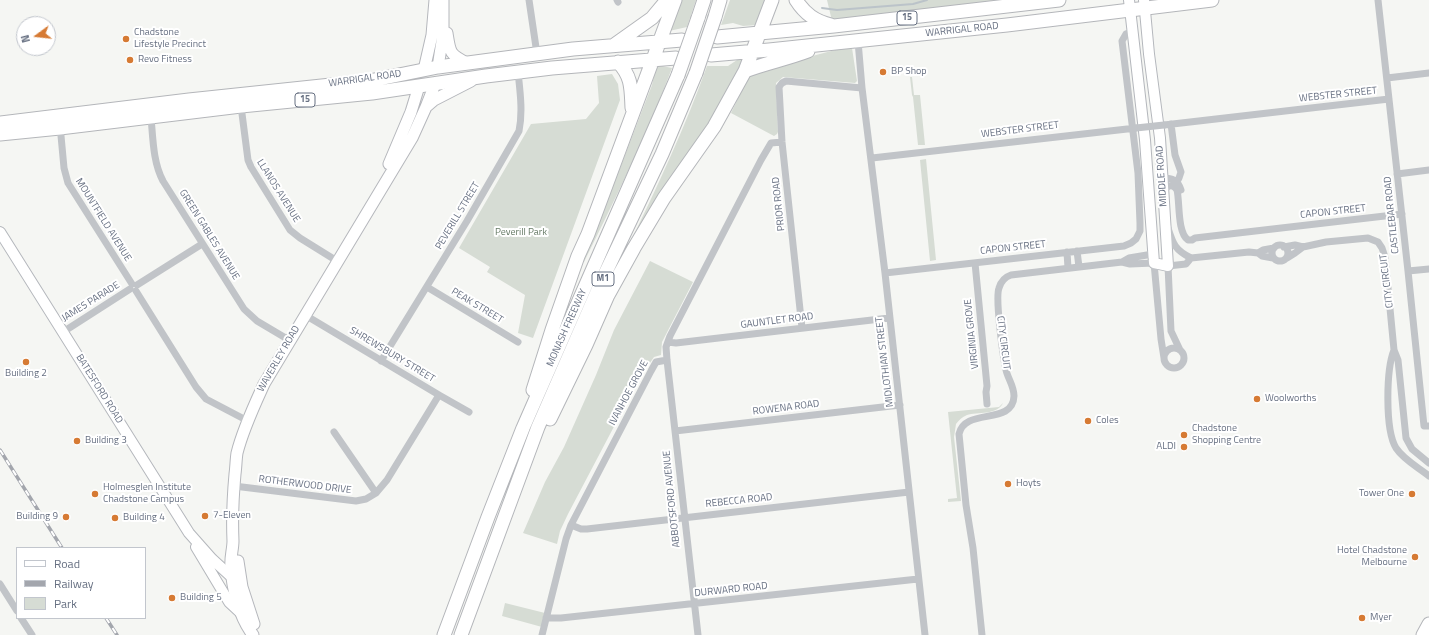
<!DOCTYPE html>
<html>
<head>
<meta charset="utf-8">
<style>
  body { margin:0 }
  #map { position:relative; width:1429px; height:635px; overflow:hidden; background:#f5f6f3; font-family:"Titillium Web",sans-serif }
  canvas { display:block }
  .legend { position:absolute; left:16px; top:547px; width:130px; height:72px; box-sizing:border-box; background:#fff; border:1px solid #c2c6cd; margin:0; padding:5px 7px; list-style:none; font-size:12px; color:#677082 }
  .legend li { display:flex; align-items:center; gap:8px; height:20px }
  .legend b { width:20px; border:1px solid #c2c6cd }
  .north { position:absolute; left:16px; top:16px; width:40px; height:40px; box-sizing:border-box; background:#fff; border:1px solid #c2c6cd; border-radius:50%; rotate:255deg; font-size:11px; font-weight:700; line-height:16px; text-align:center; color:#677082 }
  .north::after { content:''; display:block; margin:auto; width:14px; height:18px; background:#d67a33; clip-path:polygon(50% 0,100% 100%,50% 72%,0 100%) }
</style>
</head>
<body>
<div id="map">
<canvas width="1429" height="635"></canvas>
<ul class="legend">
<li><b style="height:5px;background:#fff"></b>Road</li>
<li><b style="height:5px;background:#a3a6ad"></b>Railway</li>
<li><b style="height:11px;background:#d6dcd4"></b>Park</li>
</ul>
<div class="north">N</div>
</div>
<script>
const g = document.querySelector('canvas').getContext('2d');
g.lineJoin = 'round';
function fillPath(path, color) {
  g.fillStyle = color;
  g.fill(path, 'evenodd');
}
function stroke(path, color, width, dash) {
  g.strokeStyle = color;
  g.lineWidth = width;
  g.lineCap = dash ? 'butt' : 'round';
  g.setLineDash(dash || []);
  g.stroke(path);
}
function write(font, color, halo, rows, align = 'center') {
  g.font = font + ' "Titillium Web",sans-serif';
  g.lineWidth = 4;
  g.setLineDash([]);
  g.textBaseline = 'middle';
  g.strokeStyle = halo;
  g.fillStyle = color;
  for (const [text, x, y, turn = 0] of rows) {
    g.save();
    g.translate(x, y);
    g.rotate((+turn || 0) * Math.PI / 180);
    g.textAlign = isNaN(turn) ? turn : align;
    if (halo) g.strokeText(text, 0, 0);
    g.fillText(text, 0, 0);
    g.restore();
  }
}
fillPath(new Path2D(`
  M680,0H696L687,27L669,31Z
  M730,0H767L757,25L743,26L733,23L721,25Z
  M827,0H1007L832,21Z
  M852,48L857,81L855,83L783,77L776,83L778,132L777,134L774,136L731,113L749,76L755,71L839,49Z
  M742,59L744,60L721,105L669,180L628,247C657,187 685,128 707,66H728L737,60Z
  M662,66L672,68C647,135 615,199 584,262L582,260L615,181L652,85L656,67Z
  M612,74L618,84L620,100L533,338L518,333L525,295L487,272L490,267L459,248L531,124L586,119L599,103L597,76Z
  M910,77H912L914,95H920L925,145H918L913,97L912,95Z
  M926,159L936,260L930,261L920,160Z
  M650,261L693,282L662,342L661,355L654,357L639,379L568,514L560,531L557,544L523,533L545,482L564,447L596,375L614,330Z
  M1003,403C998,415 977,412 967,415C962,417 959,420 956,424L954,437L961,501L948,502V499L957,498L948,412L999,407Z
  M505,603L545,613L542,627L502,616Z`), '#d6dcd4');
stroke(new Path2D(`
  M822,8L837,10L913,4L927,0`), '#bbc3c9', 2);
const secondary = new Path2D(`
  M1129,0L1145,140L1154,263L1168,266L1160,138L1149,54L1144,0
  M0,232L189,533L212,559L236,581
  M196,547L229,602L243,615`);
const primary = new Path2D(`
  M447,33C450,52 449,54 467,63
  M438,67L443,35V0
  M424,70L432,35L435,0
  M427,106L434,100L471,81
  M389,164L411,112L419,86
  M238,561L242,587L254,624
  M253,635C239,617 232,588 231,566C230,558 233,549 233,541C232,519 233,496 235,474C236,467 236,459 237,453C243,429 254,406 264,384L412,138L426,107L435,84`);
const highway = new Path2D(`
  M796,0C805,14 815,21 831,25
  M715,17L720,0
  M698,18L704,0
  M717,37L834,26L1059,0
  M614,45L652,18L667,0
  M711,55L769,50L1007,25L1212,0
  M618,62C632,77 631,88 632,108
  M745,71C766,63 787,59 808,51
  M0,123L189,100L369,81L438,67L573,49L682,40
  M0,134L60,128L241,106L372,93L486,76L552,68L676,58
  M533,390L552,330L578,256L588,234L675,0
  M550,419L586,345L608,295L634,248L664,198L714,127L745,71L772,0
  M444,635L488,517L523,428L678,75
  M461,635L538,427L604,276L662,154L696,73
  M1423,635L1429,624`);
stroke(secondary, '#b4b7bc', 12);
stroke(primary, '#b5b7bc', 13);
stroke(highway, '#b4b6ba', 15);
stroke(new Path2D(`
  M529,0L537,54
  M617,0L618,2
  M1378,0L1408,271L1424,426H1429
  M858,41L862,88
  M1387,78L1429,73
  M241,106L248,160L251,167L290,230L300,238L337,261
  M151,117C153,139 153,162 163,181L244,309L257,321L289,340
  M1171,124L1175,155L1181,172L1179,178L1175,185
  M60,125L64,168L68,183L132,284
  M1164,125L1389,99
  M872,158L1136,128
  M1397,174L1429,170
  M1163,178C1172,178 1178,180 1181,190
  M1164,189C1168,186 1173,183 1177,190C1180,202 1177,232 1188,240H1192L1195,238L1402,214
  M1168,228C1173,244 1175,250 1191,258
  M1272 253a8 8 0 1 1 16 0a8 8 0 1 1-16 0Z
  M1284,247L1295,245L1303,247L1326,242L1368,238L1378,242L1382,248L1385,257L1394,350L1398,360L1406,438L1412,449L1429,463
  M1077,251L1079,267
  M1067,252L1068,268
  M1258,253L1263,250L1274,248
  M1191,258L1249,252L1258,253L1262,256L1273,258
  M1287,258L1295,253L1303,247
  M1122,262L1130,264L1154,263L1161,339L1164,358
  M975,263L987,386L986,392L987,404
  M1408,271L1429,269
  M885,273L1124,246L1131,243L1136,239L1140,231V223L1138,173L1122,41L1126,34L1133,31
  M137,285L202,244
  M427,287L518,342
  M136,291L196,387L206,399L248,421
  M305,315L439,395L469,412
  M802,328L782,142L779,87L782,83L786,81L862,88L885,273L925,635
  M63,332L130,289
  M668,342L676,343L889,318
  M1164 358a10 10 0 1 1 20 0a10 10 0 1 1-20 0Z
  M1180,350L1171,331L1168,266L1186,264L1191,258
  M1394,350C1386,370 1385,430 1396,448C1404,460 1418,467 1429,476
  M381,361L467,221L519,131C523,112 520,91 518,72
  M675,431L900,405
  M334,432L376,493
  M234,486L356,501L366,499L376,493L387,480L439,395
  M571,525L581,529H587L909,492
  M0,584L17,611
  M21,618L32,635
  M546,618H561L918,579
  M542,635L566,539L571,525L651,371L656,362L667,360
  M698,635L667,360L666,347L670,336L761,160L771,143L782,142
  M982,635L973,548L966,505L959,434C965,407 1013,426 1014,396C1014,386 1008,379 1006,370C1003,357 995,298 999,288C1001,281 1005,277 1011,275L1122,262L1129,258L1153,254`), '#c1c4c8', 7);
stroke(secondary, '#fff', 10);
stroke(primary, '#fff', 11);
stroke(highway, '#fff', 13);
const rail = new Path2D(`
  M0,450L62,548
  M106,618L117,635`);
stroke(rail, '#a3a6ad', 3.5);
stroke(rail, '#fff', 2, [6]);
const highwayBridge = new Path2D(`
  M696,73L715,17
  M678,75L698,18`);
stroke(highwayBridge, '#b4b6ba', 15, []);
stroke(new Path2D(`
  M1136,128L1164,125`), '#c1c4c8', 7);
stroke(highwayBridge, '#fff', 13);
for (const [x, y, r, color] of [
  [126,39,4,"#d67a33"],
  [130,60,4,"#d67a33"],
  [883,72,4,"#d67a33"],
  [26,362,4,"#d67a33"],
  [1257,399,4,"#d67a33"],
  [1088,421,4,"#d67a33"],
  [1184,435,4,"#d67a33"],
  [77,441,4,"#d67a33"],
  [1184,447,4,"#d67a33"],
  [1008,484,4,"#d67a33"],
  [95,494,4,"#d67a33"],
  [1412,494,4,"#d67a33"],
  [205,516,4,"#d67a33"],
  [66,517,4,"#d67a33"],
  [115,518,4,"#d67a33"],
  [1415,557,4,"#d67a33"],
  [172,598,4,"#d67a33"],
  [1362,618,4,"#d67a33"]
]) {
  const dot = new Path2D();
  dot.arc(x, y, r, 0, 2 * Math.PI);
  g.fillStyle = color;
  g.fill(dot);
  stroke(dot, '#fff', 1.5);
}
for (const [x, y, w] of [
  [907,18,20],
  [305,100,20],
  [603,279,22]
]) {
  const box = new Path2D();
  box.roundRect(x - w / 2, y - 7, w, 14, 3);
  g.fillStyle = '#fff';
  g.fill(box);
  stroke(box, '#677082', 1);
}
write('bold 9px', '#677082', null, [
  ["15",907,18],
  ["15",305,100],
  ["M1",603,279]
]);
write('10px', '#677082', '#fff', [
  ["WARRIGAL ROAD",962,30,-6],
  ["WARRIGAL ROAD",365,79,-8],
  ["WEBSTER STREET",1338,95,-6],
  ["WEBSTER STREET",1020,130,-7],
  ["MIDDLE ROAD",1162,176,-94],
  ["LLANOS AVENUE",278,191,58],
  ["PRIOR ROAD",779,204,-96],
  ["CAPON STREET",1333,212,-6],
  ["CASTLEBAR ROAD",1392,215,-96],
  ["PEVERILL STREET",458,216,-59],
  ["MOUNTFIELD AVENUE",103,220,58],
  ["GREEN GABLES AVENUE",209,235,58],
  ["CAPON STREET",1013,248,-6],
  ["CITY CIRCUIT",1387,281,-97],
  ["JAMES PARADE",91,302,-32],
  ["PEAK STREET",477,306,31],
  ["GAUNTLET ROAD",777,321,-7],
  ["MONASH FREEWAY",567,328,-66],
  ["VIRGINIA GROVE",972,334,-96],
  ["CITY CIRCUIT",1003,343,83],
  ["SHREWSBURY STREET",392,355,31],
  ["WAVERLEY ROAD",279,359,-60],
  ["MIDLOTHIAN STREET",885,362,-97],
  ["BATESFORD ROAD",99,389,58],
  ["IVANHOE GROVE",629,393,-62],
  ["ROWENA ROAD",786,408,-7],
  ["ROTHERWOOD DRIVE",305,485,7],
  ["ABBOTSFORD AVENUE",672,499,-96],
  ["REBECCA ROAD",739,501,-6],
  ["DURWARD ROAD",731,590,-6]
]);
write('10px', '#677082', '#fff', [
  ["Chadstone",134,33],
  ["Lifestyle Precinct",134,45],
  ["Revo Fitness",138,60],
  ["BP Shop",891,72],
  ["Building 2",26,374,"center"],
  ["Woolworths",1265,399],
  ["Coles",1096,421],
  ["Chadstone",1192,429],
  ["Shopping Centre",1192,441],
  ["Building 3",85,441],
  ["ALDI",1176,447,"right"],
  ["Hoyts",1016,484],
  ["Holmesglen Institute",103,488],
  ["Chadstone Campus",103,500],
  ["Tower One",1404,494,"right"],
  ["7-Eleven",213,516],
  ["Building 9",58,517,"right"],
  ["Building 4",123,518],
  ["Hotel Chadstone",1407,551,"right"],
  ["Melbourne",1407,563,"right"],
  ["Building 5",180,598],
  ["Myer",1370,618]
], 'left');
write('10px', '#657965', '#fff', [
  ["Peverill Park",521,233]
]);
</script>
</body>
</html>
